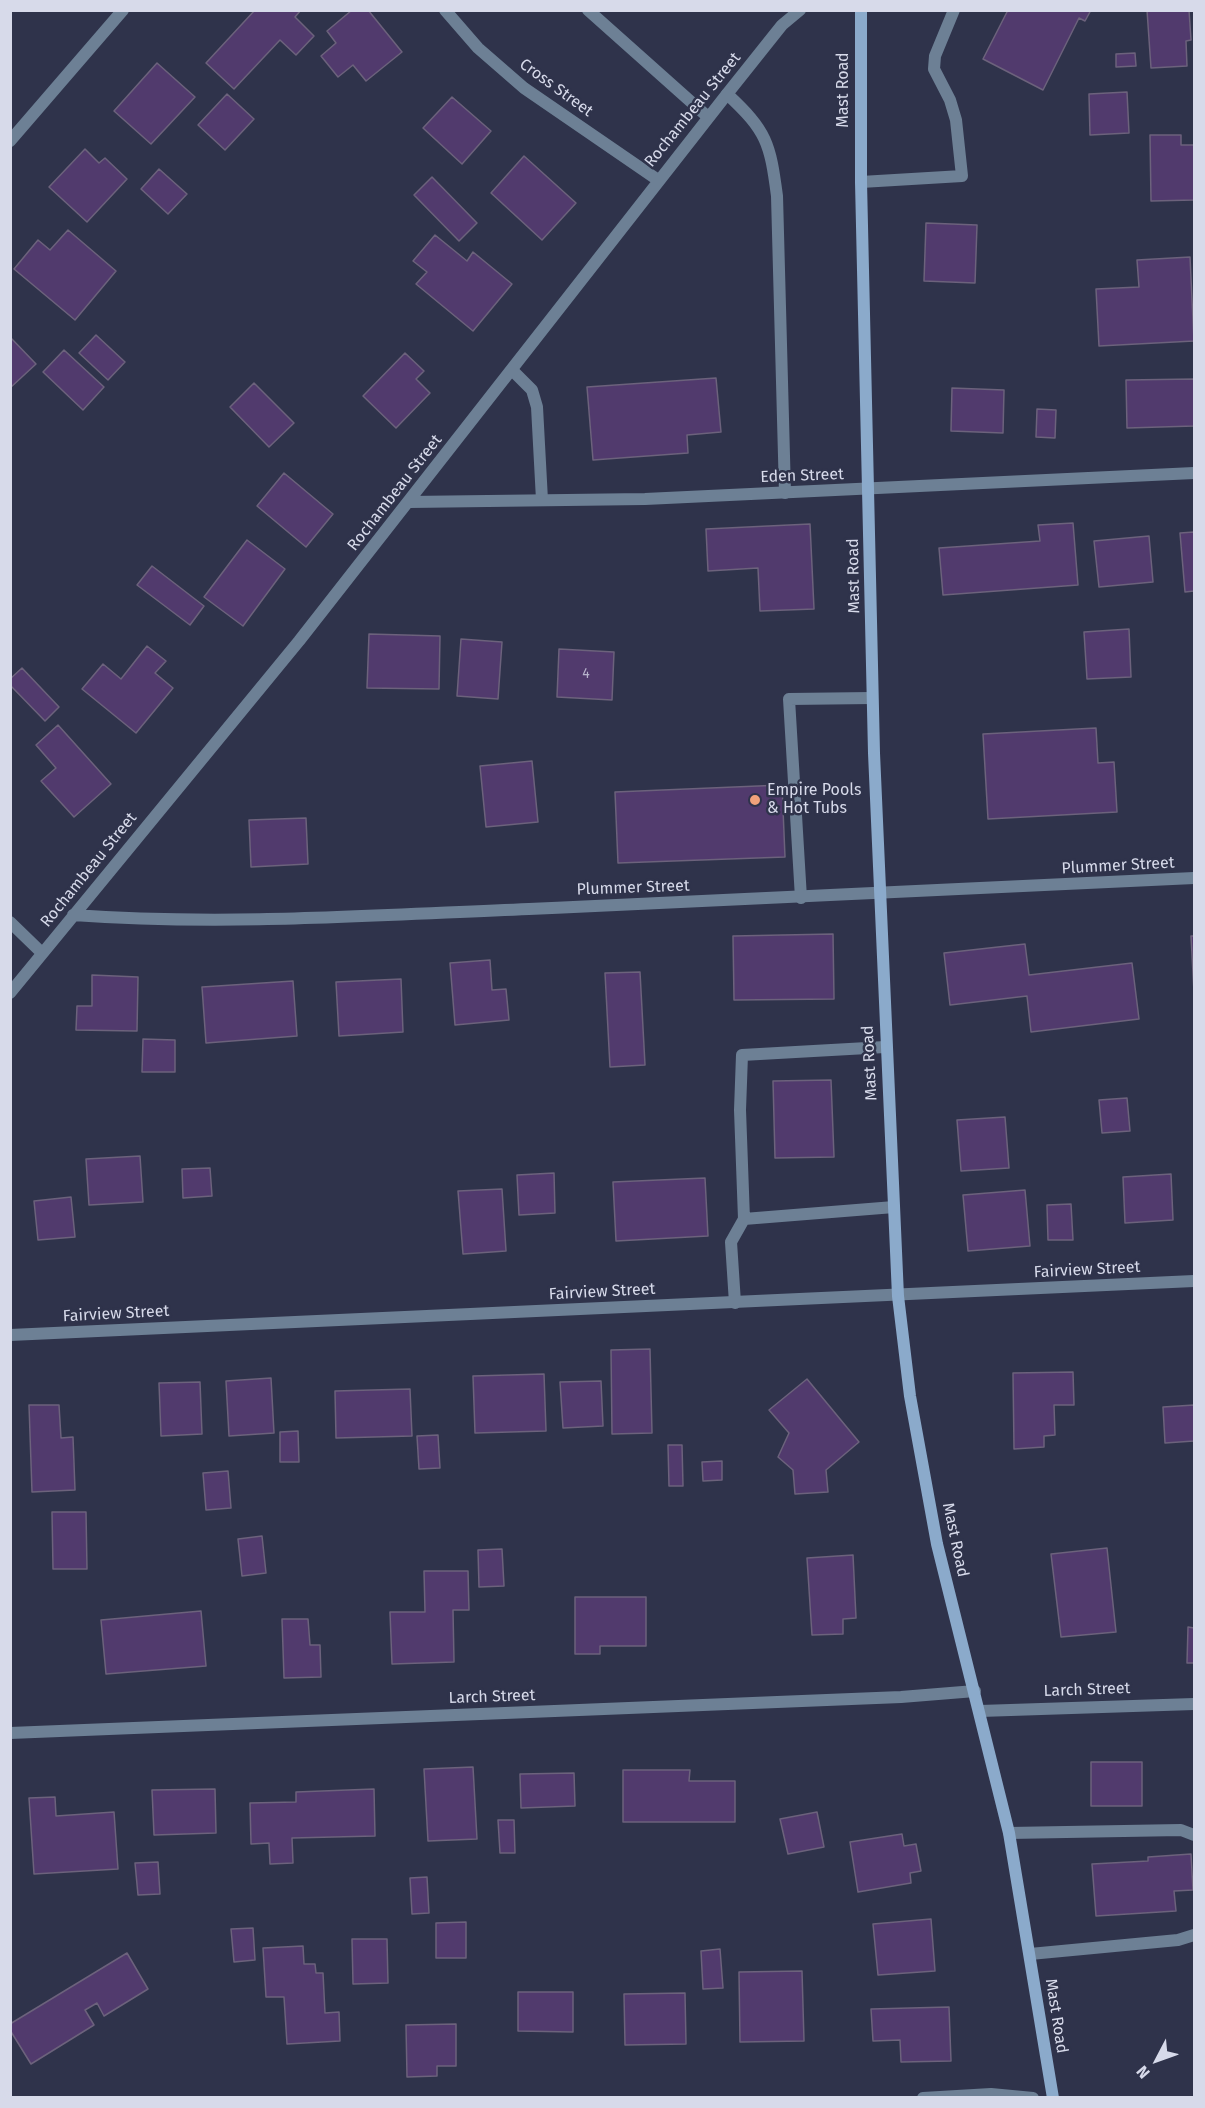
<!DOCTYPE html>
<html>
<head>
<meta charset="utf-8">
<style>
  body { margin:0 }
  #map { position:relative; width:1205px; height:2108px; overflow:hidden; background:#2f334b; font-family:"Fira Sans",sans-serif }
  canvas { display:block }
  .frame { position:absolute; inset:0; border:12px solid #d7daea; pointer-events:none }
  .north { position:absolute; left:1127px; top:2030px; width:60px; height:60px; -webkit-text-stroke:4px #2f334b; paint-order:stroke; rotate:229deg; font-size:16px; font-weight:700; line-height:24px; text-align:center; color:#d7daea }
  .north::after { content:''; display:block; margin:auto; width:21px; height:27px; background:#d7daea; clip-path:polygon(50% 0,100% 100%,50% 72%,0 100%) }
</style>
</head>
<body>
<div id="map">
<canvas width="1205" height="2108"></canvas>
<div class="frame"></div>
<div class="north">N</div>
</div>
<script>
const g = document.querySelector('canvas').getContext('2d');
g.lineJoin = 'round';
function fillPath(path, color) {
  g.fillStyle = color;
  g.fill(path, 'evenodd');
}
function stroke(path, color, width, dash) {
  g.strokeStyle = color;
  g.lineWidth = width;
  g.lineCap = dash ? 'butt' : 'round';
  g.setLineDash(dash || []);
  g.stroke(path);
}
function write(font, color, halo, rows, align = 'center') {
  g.font = font + ' "Fira Sans",sans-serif';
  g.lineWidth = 5;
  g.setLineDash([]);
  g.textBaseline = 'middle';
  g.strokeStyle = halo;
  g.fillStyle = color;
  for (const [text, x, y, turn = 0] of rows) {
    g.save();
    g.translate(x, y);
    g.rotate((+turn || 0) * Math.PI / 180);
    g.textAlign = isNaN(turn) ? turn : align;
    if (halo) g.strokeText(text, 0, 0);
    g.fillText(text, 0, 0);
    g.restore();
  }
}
const building = new Path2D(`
  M255,10H301L295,17L314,36L296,55L280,40L234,89L206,63Z
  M352,10H368L402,52L366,81L353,65L338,77L321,56L336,43L327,31Z
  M1008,10H1091L1085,21L1079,18L1043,90L983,59Z
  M1147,10H1189L1191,40L1186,41L1187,66L1151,68Z
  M1135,53L1136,66L1116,67V54Z
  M157,63L195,97L151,144L114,111Z
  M1127,92L1129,133L1090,135L1089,94Z
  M227,94L254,119L225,150L198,125Z
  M452,97L491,131L462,164L423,128Z
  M1150,135H1181V145H1194V200L1151,201Z
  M85,149L99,163L105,158L127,179L87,222L49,187Z
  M524,156L576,203L542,240L491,193Z
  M159,169L187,194L168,214L141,189Z
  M432,177L477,223L459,241L414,195Z
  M926,223L977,225L975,283L924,281Z
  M68,230L116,271L75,320L14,269L38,240L50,250Z
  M435,235L467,261L473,252L512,284L473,331L416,284L427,272L413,261Z
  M1190,257L1194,341L1099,346L1096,289L1139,287L1137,260Z
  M96,335L125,362L108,380L79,353Z
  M10,337L36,364L10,388Z
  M64,350L104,387L83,410L43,372Z
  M405,353L424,371L416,379L430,393L396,428L363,396Z
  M716,378L721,432L687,435L688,453L593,460L587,387Z
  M1194,379V426L1127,428L1126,380Z
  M254,383L294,423L269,447L230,407Z
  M952,388L1004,390L1003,433L951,431Z
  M1037,409L1056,410L1055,438L1036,437Z
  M284,473L333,514L306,547L257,506Z
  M1073,523L1078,585L943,595L939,548L1040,541L1038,525Z
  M810,524L814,609L760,611L758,568L708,571L706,529Z
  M1194,532V591L1185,592L1180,533Z
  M1149,536L1153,582L1099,587L1094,541Z
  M247,540L285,569L243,626L204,597Z
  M152,566L204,606L190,625L137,585Z
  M1129,629L1131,677L1087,679L1084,632Z
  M369,634L440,636L439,689L367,688Z
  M461,639L502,642L498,699L457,696Z
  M147,646L166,661L155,673L173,688L136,733L82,689L103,664L121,679Z
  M559,649L614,652L612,700L557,697Z
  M22,668L59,707L45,721L10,685V679Z
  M58,725L111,784L74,817L41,781L56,768L36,745Z
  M1096,728L1098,763L1114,762L1117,812L988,819L983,734Z
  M532,761L538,822L486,827L480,766Z
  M782,785L785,857L618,863L615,792Z
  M306,818L308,864L251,867L249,820Z
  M833,934L834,999L734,1000L733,936Z
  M1191,936H1194V992Z
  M1025,944L1029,975L1132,963L1139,1019L1031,1032L1027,996L950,1005L944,953Z
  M490,960L492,990L506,989L509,1020L455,1025L450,963Z
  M640,972L645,1065L610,1067L605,973Z
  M92,975L138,977L137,1031L76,1030L77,1006H92Z
  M401,979L403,1032L339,1036L336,982Z
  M293,981L297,1036L206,1043L202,987Z
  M143,1039L175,1040V1072H142Z
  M831,1080L834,1157L775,1158L773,1081Z
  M1127,1098L1130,1131L1102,1133L1099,1100Z
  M1005,1117L1009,1168L961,1171L957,1120Z
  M140,1156L143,1202L89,1205L86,1159Z
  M210,1168L212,1196L183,1198L182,1169Z
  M554,1173L555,1213L519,1215L517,1175Z
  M1171,1174L1173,1220L1125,1223L1123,1177Z
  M705,1178L708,1236L616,1241L613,1182Z
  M502,1189L506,1251L463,1254L458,1191Z
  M1025,1190L1030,1246L968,1251L963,1195Z
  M71,1197L75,1237L38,1240L34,1201Z
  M1071,1204L1073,1240H1048L1047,1205Z
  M650,1349L652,1433L612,1434L611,1350Z
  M1073,1372L1074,1405H1054L1055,1435L1044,1436V1447L1014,1449L1013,1373Z
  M544,1374L546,1431L475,1433L473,1376Z
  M271,1378L274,1433L229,1436L226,1381Z
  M807,1379L859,1442L826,1470L828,1492L795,1494L793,1470L778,1457L789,1433L769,1410Z
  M601,1381L603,1426L563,1428L560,1382Z
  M200,1382L202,1434L161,1436L159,1383Z
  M410,1389L412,1436L336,1438L335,1391Z
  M29,1405H59L61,1438L73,1437L75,1490L32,1492Z
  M1194,1405V1441L1165,1443L1163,1407Z
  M298,1431L299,1462H280V1432Z
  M438,1435L440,1468L419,1469L417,1436Z
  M668,1445H682L683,1486H669Z
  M722,1461V1480L703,1481L702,1462Z
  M228,1471L231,1508L206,1510L203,1473Z
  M52,1512H86L87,1569H53Z
  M262,1536L266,1573L242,1576L238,1539Z
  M1107,1548L1116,1632L1061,1637L1051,1554Z
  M502,1549L504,1586L479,1587L478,1550Z
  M853,1555L856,1618L843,1619V1634L812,1635L807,1558Z
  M424,1571H468L469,1610H453L454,1662L392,1664L390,1612H425Z
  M575,1597H646V1646H600V1654H575Z
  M201,1611L206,1666L106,1674L101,1620Z
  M282,1619H308L310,1645H320L321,1677L284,1678Z
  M1188,1627L1194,1628V1663H1187Z
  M1091,1762H1142V1806H1091Z
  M473,1767L477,1839L428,1841L424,1769Z
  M623,1770H690L689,1781H735V1822H623Z
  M574,1773L575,1806L521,1808L520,1774Z
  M215,1789L216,1833L154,1835L152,1790Z
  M374,1789L375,1836L292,1838L293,1863L270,1864L269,1843L251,1844L250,1803L296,1802V1792Z
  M55,1797L56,1816L114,1812L118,1869L34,1874L29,1798Z
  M817,1812L824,1847L788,1854L780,1819Z
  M498,1820H514L515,1853H500Z
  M902,1834L904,1846L916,1844L921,1871L910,1873L911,1883L858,1892L850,1842Z
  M1191,1854L1193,1890L1174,1891L1176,1911L1096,1916L1092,1864L1148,1861V1857Z
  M158,1862L160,1894L138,1895L135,1863Z
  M427,1877L429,1913L412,1914L410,1878Z
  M931,1919L935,1971L878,1975L873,1924Z
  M466,1922V1958H436V1923Z
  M253,1928L255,1960L234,1962L231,1929Z
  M352,1939H387L388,1983L353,1984Z
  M303,1946L304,1964H315L316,1973H323L325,2013L339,2012L340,2041L287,2044L284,1997H266L263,1948Z
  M720,1949L723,1988L703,1989L701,1951Z
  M127,1953L148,1989L104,2016L97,2003L85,2010L94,2025L31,2064L10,2030V2024Z
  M802,1971L804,2041L740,2042L739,1972Z
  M518,1992H573V2032L518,2031Z
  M685,1993L686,2044L625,2045L624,1994Z
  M949,2007L951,2061L901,2062L900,2040L873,2041L871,2009Z
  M456,2024V2066H437V2076L407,2077L406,2025Z`);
fillPath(building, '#513a6d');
stroke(building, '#6c627c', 1.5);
stroke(new Path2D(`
  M588,10L708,117
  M727,94C767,131 770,143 777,196L785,493
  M861,182L962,176L956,120L950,100L934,69L935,56L954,10
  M512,370L532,390L537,407L542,500
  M801,898L789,699L872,698
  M885,1047L742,1055L740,1110L744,1219L894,1207
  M735,1303L731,1242L744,1219
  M1009,1833L1181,1830L1194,1835
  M1030,1954L1178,1940L1194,1935`), '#6d8095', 12);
stroke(new Path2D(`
  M445,10L478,48L524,88L658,180
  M10,141L123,10
  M409,502L645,499L1194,473
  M73,915C224,926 378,915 529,909C751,900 973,890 1194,878
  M10,922L42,953
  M10,993L299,641L727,94L782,25L800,10
  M10,1335L1194,1281
  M980,1711L1194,1704
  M10,1733L901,1697L975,1691
  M923,2098L991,2094L1033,2098`), '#6d8095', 12);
stroke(new Path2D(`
  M861,10V182L874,753L898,1296L910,1396L937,1544L1009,1833L1053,2098`), '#8baacb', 12);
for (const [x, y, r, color] of [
  [755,800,6,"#f0a27b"]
]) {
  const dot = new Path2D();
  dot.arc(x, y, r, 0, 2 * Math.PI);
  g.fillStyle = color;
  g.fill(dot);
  stroke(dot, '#2f334b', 2);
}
write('14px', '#b6b2cb', null, [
  ["4",586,674]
]);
write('16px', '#d7daea', '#2f334b', [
  ["Cross Street",556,88,36],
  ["Mast Road",844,90,-90],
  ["Rochambeau Street",693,110,-51],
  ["Eden Street",802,476,-2],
  ["Rochambeau Street",395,493,-52],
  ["Mast Road",854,576,-91],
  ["Plummer Street",1118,866,-3],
  ["Rochambeau Street",89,870,-51],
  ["Plummer Street",633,888,-2],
  ["Mast Road",870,1063,-93],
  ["Fairview Street",1087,1270,-3],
  ["Fairview Street",602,1292,-3],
  ["Fairview Street",116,1314,-3],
  ["Mast Road",955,1540,78],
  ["Larch Street",1087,1690,-2],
  ["Larch Street",492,1697,-2],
  ["Mast Road",1056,2016,81]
]);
write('16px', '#d7daea', '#2f334b', [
  ["Empire Pools",767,791],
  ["& Hot Tubs",767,809]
], 'left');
</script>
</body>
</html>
